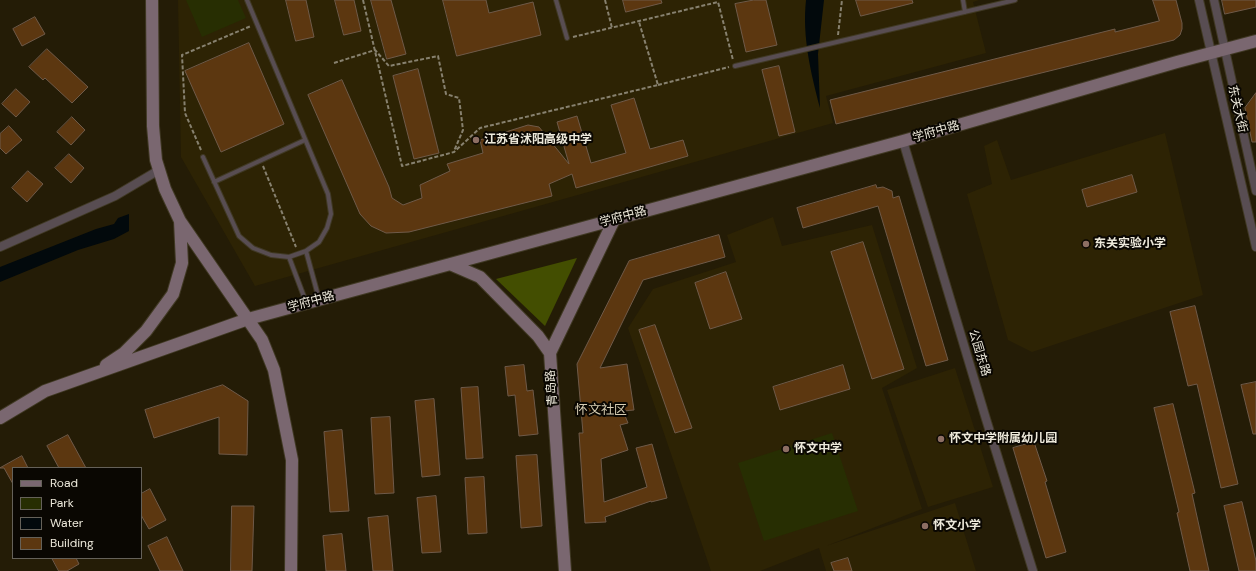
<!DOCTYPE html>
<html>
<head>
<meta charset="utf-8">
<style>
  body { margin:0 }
  #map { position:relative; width:1256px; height:571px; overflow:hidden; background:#241c06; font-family:"DM Sans",sans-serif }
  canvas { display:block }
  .legend { position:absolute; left:12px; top:467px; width:130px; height:92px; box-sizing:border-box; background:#0a0702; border:1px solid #656159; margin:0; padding:5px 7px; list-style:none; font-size:12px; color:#ede9db }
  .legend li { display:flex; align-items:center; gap:8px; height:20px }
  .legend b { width:20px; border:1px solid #656159 }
</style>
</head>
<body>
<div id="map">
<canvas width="1256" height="571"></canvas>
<ul class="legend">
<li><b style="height:5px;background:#7a6770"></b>Road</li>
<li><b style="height:11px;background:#272e02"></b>Park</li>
<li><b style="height:11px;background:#02090c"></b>Water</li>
<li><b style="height:11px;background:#5c3710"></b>Building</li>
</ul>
</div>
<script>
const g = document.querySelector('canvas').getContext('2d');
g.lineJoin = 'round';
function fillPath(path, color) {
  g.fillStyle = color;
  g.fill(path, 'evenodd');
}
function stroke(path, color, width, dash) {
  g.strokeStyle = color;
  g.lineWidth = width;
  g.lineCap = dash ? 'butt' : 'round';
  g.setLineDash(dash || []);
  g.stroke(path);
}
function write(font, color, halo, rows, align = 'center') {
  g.font = font + ' "DM Sans","Noto Sans SC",sans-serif';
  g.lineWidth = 4;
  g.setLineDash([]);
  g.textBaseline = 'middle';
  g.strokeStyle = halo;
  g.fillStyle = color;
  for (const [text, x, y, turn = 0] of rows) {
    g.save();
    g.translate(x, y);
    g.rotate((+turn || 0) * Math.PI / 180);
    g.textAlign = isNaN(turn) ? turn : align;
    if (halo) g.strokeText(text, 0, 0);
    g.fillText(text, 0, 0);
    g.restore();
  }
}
fillPath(new Path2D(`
  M178,0H979L973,2L986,53L826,96L833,123L255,286L181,157Z
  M1165,133L1203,295L1032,352L1008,340L967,194L992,184L984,146L997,140L1011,180Z
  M773,217L782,246L872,225L917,368L882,388L922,509L826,546L955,503L976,571H826L819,548L760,571H711L628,328L653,289L736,262L727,235Z
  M955,368L993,487L928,507L887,390Z`), '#2d2304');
fillPath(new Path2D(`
  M186,0H238L246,18L202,37Z
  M832,433L858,511L764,541L738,463Z`), '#272e02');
fillPath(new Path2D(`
  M577,258L545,326L496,279Z`), '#434e01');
fillPath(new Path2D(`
  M806,0H824L818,54L820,108C811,73 802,37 806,0Z
  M129,214V231L114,239L78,250L0,282V267L96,229L114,224L118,218Z`), '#02090c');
const building = new Path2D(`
  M286,0H306L314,37L296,41Z
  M335,0H354L361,31L344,35Z
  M371,0H391L406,54L387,59Z
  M443,0H486L489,13L533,2L541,35L457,56Z
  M623,0H661L662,3L626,12Z
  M754,0H766L777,45L746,52L735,4Z
  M856,0H912L913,3L861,16Z
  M1153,0H1176L1182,23V29L1180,35L1174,40L836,124L830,100L1115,29V32L1159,21Z
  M1222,0H1256V7L1225,14Z
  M35,17L45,34L22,46L13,29Z
  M249,43L284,124L221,152L185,71Z
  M47,49L88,87L72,103L45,78L43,80L29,67Z
  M779,66L795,132L779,136L762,70Z
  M418,69L439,153L414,159L393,76Z
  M342,80L389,187L392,198L403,205L422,198L420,185L450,171L447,164L483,153L480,140L528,125L539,127L569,164L557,122L577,116L591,163L626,153L611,105L634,98L650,149L683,140L688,156L576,188L572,174L549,184L552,196L409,232L386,233L371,226L360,214L308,95Z
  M16,89L30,102L16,117L2,104Z
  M1256,93V142H1252L1245,108Z
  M72,117L85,130L71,145L57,132Z
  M9,126L22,140L6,154L0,148V134Z
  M69,154L84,168L71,183L55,168Z
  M28,171L43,184L27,202L12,188Z
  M1132,175L1137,192L1087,207L1082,190Z
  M876,185L877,188L883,187L892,191L893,198L899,196L948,360L926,366L878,206L803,228L797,208Z
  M719,235L725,257L643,280L600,368L627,364L634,410L623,411L628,423L620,425L628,450L601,459L604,502L647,487L636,448L652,444L667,498L651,502V501L605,517L606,522L585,523L579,433H583L577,364L629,261Z
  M863,242L904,369L872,379L831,252Z
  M726,272L742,319L710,329L695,283Z
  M1195,306L1238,484L1221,488L1197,384L1188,386L1170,312Z
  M655,325L692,428L675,433L639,330Z
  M524,365L527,391L533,390L538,434L519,436L515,395L508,396L505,367Z
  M843,365L850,389L780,410L773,387Z
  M1256,382V434H1253L1241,385Z
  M223,385L248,401L247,455L219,454V417L154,438L145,410Z
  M478,387L483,458L466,459L461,388Z
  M434,399L440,475L422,477L415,401Z
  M1173,404L1195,493L1192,494L1209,571H1190L1177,513L1179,512L1154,408Z
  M390,417L394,493L375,494L371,418Z
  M342,430L349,511L330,512L324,432Z
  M68,435L86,468H59L47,446Z
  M1034,442L1047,481L1045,482L1066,552L1046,558L1013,448Z
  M537,455L542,526L521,528L516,456Z
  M22,456L28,468H13V484L4,468H0Z
  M484,477L487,533L468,534L465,478Z
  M150,489L166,520L149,529L141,515V494Z
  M436,496L441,552L422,553L417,498Z
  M1242,502L1256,561V571H1239L1224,506Z
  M232,506H254L252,571H231Z
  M388,516L393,571H373L368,518Z
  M342,534L346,571H326L323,536Z
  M167,537L183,571H160L148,546Z
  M52,558H76L79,564L67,571H59Z
  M848,558L852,571H834L831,563Z`);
fillPath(building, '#5c3710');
stroke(building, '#6f5a49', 1);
const lane = new Path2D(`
  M247,0L328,194L331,214L327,228L319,242L306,251L319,299
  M556,0L567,38
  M963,0L965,12
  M735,66L1015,0
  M203,157L239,236L253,248L271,255L289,257L306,251
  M214,182L305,140
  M289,257L306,302`);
const street = new Path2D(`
  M1199,0L1256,247
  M1214,0L1256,191
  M903,141L986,419L1033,571
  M0,247L115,196L159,170`);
const secondary = new Path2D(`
  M152,0L153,126L156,160L165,189L180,221L262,340L274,370L292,460L291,571
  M450,264L480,277L538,336L550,353
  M106,365L124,353L146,331L173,294L182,263L180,221
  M0,418L45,391L248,319L903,141L1177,62L1256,41
  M565,571L550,353L614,220`);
stroke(lane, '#403924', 6);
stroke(street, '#403924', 10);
stroke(secondary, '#403924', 14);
stroke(new Path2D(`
  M363,0L402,166L454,152L480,128L658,85L639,22
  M605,0L612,28
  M838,35L842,0
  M573,37L718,2L733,60
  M334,63L375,50L389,66L438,56L446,94L459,98L463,130L454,151
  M658,85L729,67
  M201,150L185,113L182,55L251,26
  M263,166L296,247`), '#87816f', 2, [4, 2]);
stroke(lane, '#584d52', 4);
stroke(street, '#584d52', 8);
stroke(secondary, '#7a6770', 12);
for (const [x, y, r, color] of [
  [476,140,4,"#8d6e63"],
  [1086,244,4,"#8d6e63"],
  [941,439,4,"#8d6e63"],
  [786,449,4,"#8d6e63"],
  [925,526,4,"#8d6e63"]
]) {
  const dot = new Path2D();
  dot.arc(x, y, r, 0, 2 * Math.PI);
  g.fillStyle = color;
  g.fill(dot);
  stroke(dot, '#0a0702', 1.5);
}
write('12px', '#ede9db', '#0a0702', [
  ["东关大街",1237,109,77],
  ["学府中路",936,132,-16],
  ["学府中路",623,217,-15],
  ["学府中路",311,302,-15],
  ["公园东路",979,353,73],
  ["青岛路",552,388,-94]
]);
write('bold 12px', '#ede9db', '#0a0702', [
  ["江苏省沭阳高级中学",484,140],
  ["东关实验小学",1094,244],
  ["怀文中学附属幼儿园",949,439],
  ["怀文中学",794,449],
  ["怀文小学",933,526]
], 'left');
write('13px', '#d8ceb3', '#0a0702', [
  ["怀文社区",601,411]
]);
</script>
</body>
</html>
